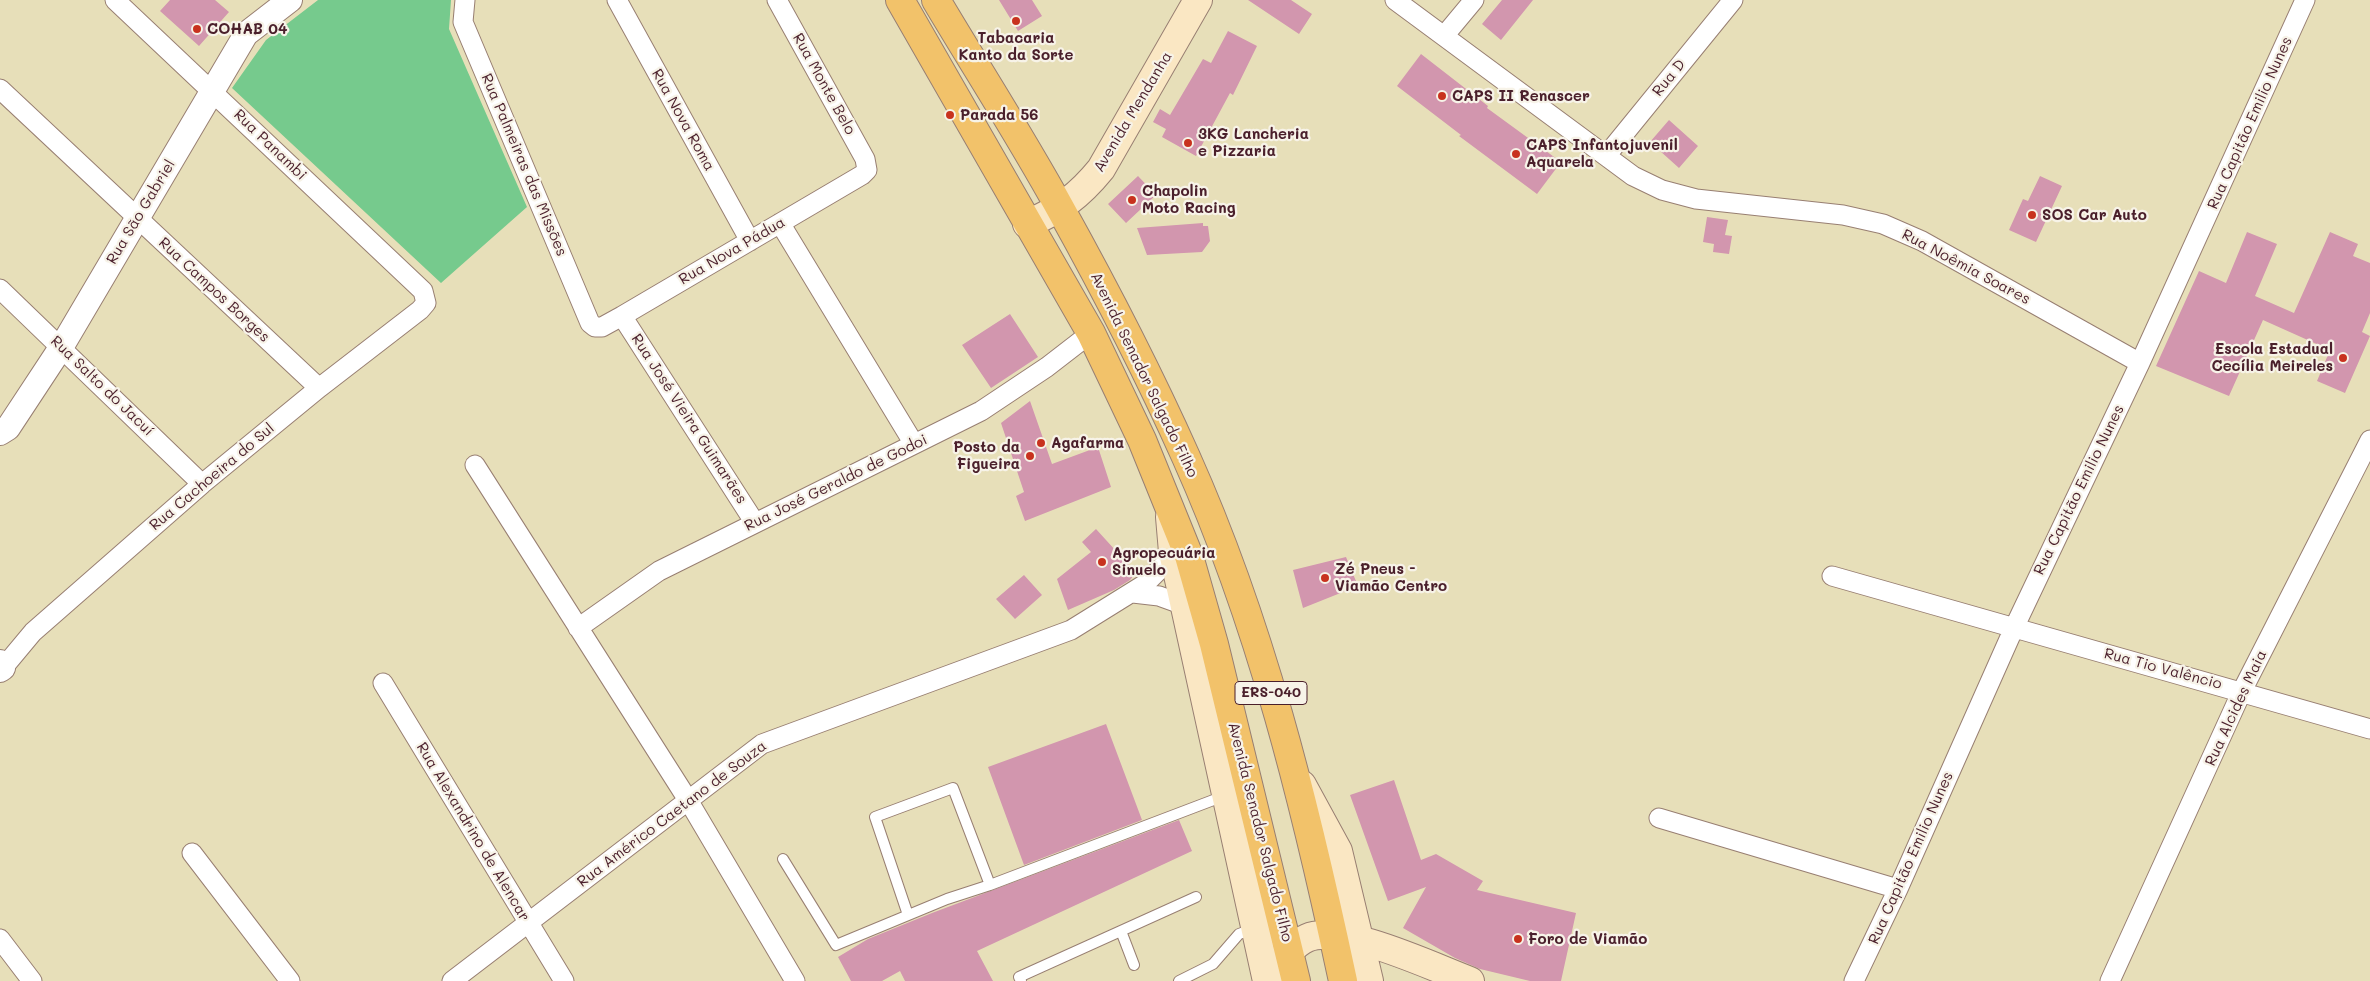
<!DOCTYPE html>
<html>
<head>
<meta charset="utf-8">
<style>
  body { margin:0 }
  canvas { display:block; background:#e7dfb9 }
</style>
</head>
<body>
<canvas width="2370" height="981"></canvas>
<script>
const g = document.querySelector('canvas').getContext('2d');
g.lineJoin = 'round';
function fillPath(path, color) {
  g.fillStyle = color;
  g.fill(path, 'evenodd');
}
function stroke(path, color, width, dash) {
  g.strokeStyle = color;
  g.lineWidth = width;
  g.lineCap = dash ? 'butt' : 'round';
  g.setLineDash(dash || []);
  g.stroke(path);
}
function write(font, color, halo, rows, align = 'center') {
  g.font = font + ' Mali,sans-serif';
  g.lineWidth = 4.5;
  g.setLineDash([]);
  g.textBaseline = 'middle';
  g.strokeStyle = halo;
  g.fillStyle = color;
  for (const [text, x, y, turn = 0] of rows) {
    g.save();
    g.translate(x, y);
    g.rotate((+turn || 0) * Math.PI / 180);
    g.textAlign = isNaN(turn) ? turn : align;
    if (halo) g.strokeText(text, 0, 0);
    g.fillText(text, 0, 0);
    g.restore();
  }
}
fillPath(new Path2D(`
  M318,0H451L449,29L527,207L441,283L232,88L266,40Z`), '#76ca8d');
fillPath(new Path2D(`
  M170,0H215L229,12L199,46L160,11Z
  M999,0H1032L1042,16L1018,31Z
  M1248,0H1291L1312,14L1299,34Z
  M1502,0H1533L1501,40L1482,24Z
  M1228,31L1257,46L1233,95L1230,93L1196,156L1162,137L1166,129L1153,122L1160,109L1170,115L1203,59L1211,63Z
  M1421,54L1488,106L1487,108L1561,162L1537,194L1459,136L1461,135L1397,86Z
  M1669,120L1698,146L1679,168L1650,142Z
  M1138,176L1156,195L1126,223L1108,204Z
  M2040,176L2062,186L2036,242L2009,230L2023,199L2028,201Z
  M1707,217L1728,220L1725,235L1732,236L1729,254L1713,252L1714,244L1703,242Z
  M1203,223V226H1208L1210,241L1202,252L1147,255L1137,228Z
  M2247,232L2277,244L2255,296L2294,313L2330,232L2358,244L2353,256L2370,263V313L2362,332L2370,336L2345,393L2317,381L2330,350L2263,320L2229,396L2156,366L2199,271L2226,283Z
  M1010,314L1038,357L991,388L962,345Z
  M1030,401L1052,464L1098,447L1111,487L1025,521L1016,496L1024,492L1001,423Z
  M1096,529L1136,573L1130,580L1114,590L1068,610L1057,579L1091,552L1082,542Z
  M1346,557L1358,586L1303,608L1293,570Z
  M1024,575L1042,595L1015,619L996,599Z
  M1106,724L1142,820L1024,865L988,767Z
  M1394,780L1421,860L1436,854L1483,881L1477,890L1576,913L1561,981H1530L1480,969L1455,958L1403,928L1426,887L1388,901L1350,795Z
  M1179,820L1192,851L977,951L993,981H905L900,971L882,981H851L838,957L868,939L932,913Z`), '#d296ae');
const service = new Path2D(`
  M783,859L836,945L947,899L990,885L1224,796
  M908,915L875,817L953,788L990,885
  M1121,931L1134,965
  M1021,981L1019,977L1196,897
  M1179,981L1213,964L1239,934L1255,928`);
const minor = new Path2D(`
  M465,0L463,22L590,323L595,327H602L622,316L862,175L867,170L865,159L777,0
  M617,0L750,241
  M1395,0L1633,176L1662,190L1696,199L1843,215L1883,224L1922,241L2140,363
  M1444,36L1474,0
  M0,89L319,388
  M1606,156L1733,0
  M780,223L914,444
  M0,289L202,484
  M622,316L755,523
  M475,465L688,800L795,981
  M1832,576L2370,729
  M1133,593L1159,596L1184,605
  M578,628L659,571L981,411L1047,367L1091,333
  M3,668L33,632L202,484L319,388L420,310L426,303L423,291L115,0
  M383,683L564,981
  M1659,818L1898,889
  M192,853L290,981
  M0,939L32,981
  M452,981L762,744L1071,630L1145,584L1165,564L1173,552
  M1854,981L1898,889L2014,628L2140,363L2305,0
  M2110,981L2242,691L2370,440`);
const tertiary = new Path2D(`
  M0,433L8,428L62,346L246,34L290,0
  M0,662L3,668L0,670`);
const secondary = new Path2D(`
  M1027,224C1060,210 1079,196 1101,169L1198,0
  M1170,517L1173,552L1267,981
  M1302,785L1338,851L1369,981
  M1276,970C1284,957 1293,944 1307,938C1341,923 1435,968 1470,981`);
const primary = new Path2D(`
  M900,0L1091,333L1142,440L1189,556L1214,644L1296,981
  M936,0C977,69 1021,137 1060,208C1105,289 1148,372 1186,457C1261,624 1305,803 1343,981`);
stroke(service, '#987f72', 12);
stroke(minor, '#987f72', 21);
stroke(tertiary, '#987f72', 26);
stroke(secondary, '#987f72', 30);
stroke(primary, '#987f72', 30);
stroke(service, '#fff', 10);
stroke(minor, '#fff', 19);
stroke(tertiary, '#fff', 24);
stroke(secondary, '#fae7c3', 28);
stroke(primary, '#f2c26a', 28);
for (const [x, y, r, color] of [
  [1016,21,5,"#c8321e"],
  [197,29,5,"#c8321e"],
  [1442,96,5,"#c8321e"],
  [950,115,5,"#c8321e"],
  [1188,143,5,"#c8321e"],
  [1516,154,5,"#c8321e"],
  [1132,200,5,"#c8321e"],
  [2032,215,5,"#c8321e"],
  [2343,358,5,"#c8321e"],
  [1041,443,5,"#c8321e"],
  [1030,456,5,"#c8321e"],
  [1102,562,5,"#c8321e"],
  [1325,578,5,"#c8321e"],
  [1518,939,5,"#c8321e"]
]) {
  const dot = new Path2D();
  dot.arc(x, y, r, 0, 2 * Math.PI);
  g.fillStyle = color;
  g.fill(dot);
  stroke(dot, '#f7f3e8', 2);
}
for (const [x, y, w] of [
  [1271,693,72]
]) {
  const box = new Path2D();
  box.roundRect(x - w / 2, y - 11.5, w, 23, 4);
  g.fillStyle = '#f7f3e8';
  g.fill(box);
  stroke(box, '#4a1f2b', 1);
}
write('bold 14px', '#4a1f2b', null, [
  ["ERS-040",1271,693]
]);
write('bold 15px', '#4a1f2b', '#f7f3e8', [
  ["COHAB 04",207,29],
  ["Tabacaria",1016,38,"center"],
  ["Kanto da Sorte",1016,55,"center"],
  ["CAPS II Renascer",1452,96],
  ["Parada 56",960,115],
  ["3KG Lancheria",1198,134],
  ["e Pizzaria",1198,151],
  ["CAPS Infantojuvenil",1526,145],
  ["Aquarela",1526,162],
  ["Chapolin",1142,191],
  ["Moto Racing",1142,208],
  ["SOS Car Auto",2042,215],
  ["Escola Estadual",2333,349,"right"],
  ["Cecília Meireles",2333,366,"right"],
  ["Agafarma",1051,443],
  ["Posto da",1020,447,"right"],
  ["Figueira",1020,464,"right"],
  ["Agropecuária",1112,553],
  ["Sinuelo",1112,570],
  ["Zé Pneus -",1335,569],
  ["Viamão Centro",1335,586],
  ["Foro de Viamão",1528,939]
], 'left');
write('15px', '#4a1f2b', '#f7f3e8', [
  ["Rua D",1669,78,-51],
  ["Rua Monte Belo",824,84,61],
  ["Avenida Mendanha",1133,112,-59],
  ["Rua Nova Roma",683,120,61],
  ["Rua Capitão Emilio Nunes",2250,123,-66],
  ["Rua Panambi",270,145,44],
  ["Rua Palmeiras das Missões",524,165,67],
  ["Rua São Gabriel",141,212,-59],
  ["Rua Nova Pádua",732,251,-30],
  ["Rua Noêmia Soares",1966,267,28],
  ["Rua Campos Borges",214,290,43],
  ["Avenida Senador Salgado Filho",1144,375,64],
  ["Rua Salto do Jacuí",102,386,44],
  ["Rua José Vieira Guimarães",689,419,57],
  ["Rua Cachoeira do Sul",212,477,-40],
  ["Rua José Geraldo de Godoi",836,483,-26],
  ["Rua Capitão Emilio Nunes",2079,490,-64],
  ["Rua Tio Valêncio",2163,669,15],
  ["Rua Alcides Maia",2236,708,-65],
  ["Rua Américo Caetano de Souza",672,814,-37],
  ["Rua Alexandrino de Alencar",473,832,59],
  ["Avenida Senador Salgado Filho",1260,832,76],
  ["Rua Capitão Emilio Nunes",1911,858,-66]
]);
</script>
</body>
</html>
